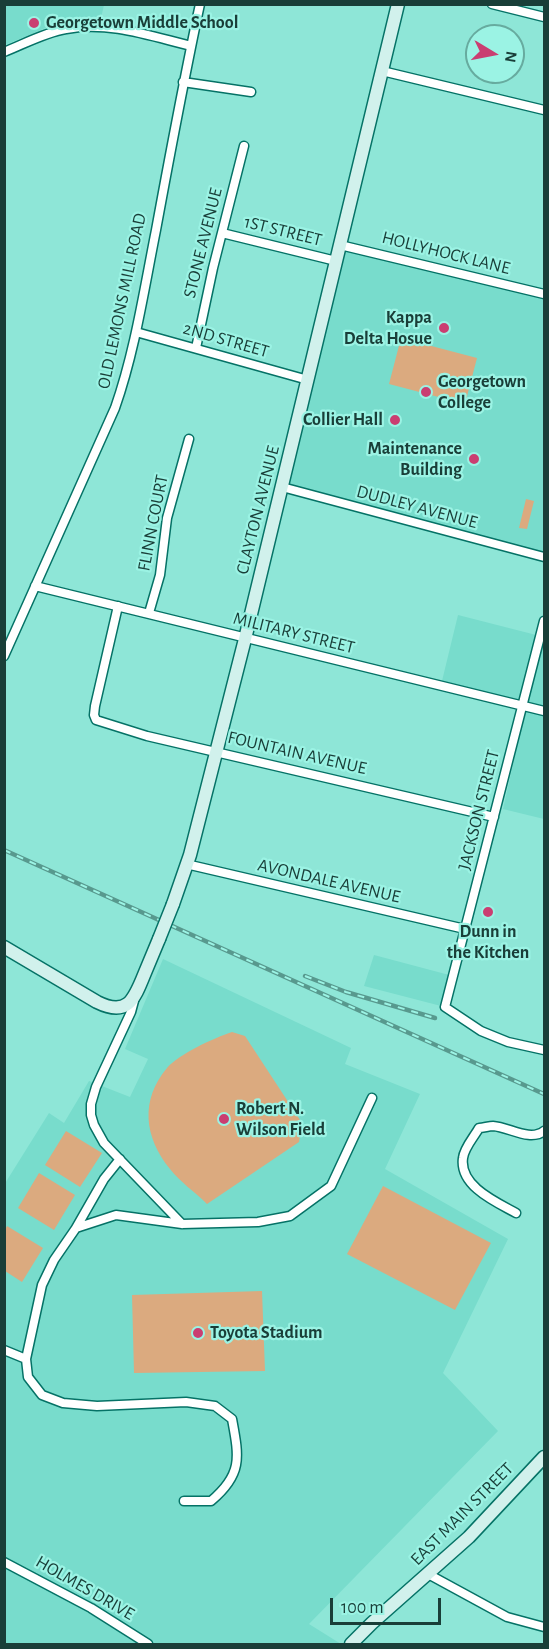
<!DOCTYPE html>
<html>
<head>
<meta charset="utf-8">
<style>
  body { margin:0 }
  #map { position:relative; width:549px; height:1649px; overflow:hidden; background:#8ee6d7; font-family:"Alegreya Sans",sans-serif }
  canvas { display:block }
  .frame { position:absolute; inset:0; border:6px solid #193e38; pointer-events:none }
  .north { position:absolute; left:465px; top:24px; width:60px; height:60px; box-sizing:border-box; background:#9bf3e4; border:2px solid #67ab9f; border-radius:50%; rotate:100deg; font-size:16px; font-weight:700; line-height:24px; text-align:center; color:#193e38 }
  .north::after { content:''; display:block; margin:auto; width:21px; height:27px; background:#ca3e71; clip-path:polygon(50% 0,100% 100%,50% 72%,0 100%) }
  .scale { position:absolute; left:330px; top:1598px; width:111px; height:27px; box-sizing:border-box; border:3px solid #193e38; border-top:0; padding-left:8px; font-size:18px; line-height:21px; white-space:nowrap; color:#193e38; -webkit-text-stroke:4px #9bf3e4; paint-order:stroke }
</style>
</head>
<body>
<div id="map">
<canvas width="549" height="1649"></canvas>
<div class="frame"></div>
<div class="north">N</div>
<div class="scale">100 m</div>
</div>
<script>
const g = document.querySelector('canvas').getContext('2d');
g.lineJoin = 'round';
function fillPath(path, color) {
  g.fillStyle = color;
  g.fill(path, 'evenodd');
}
function stroke(path, color, width, dash) {
  g.strokeStyle = color;
  g.lineWidth = width;
  g.lineCap = dash ? 'butt' : 'round';
  g.setLineDash(dash || []);
  g.stroke(path);
}
function write(font, color, halo, rows, align = 'center') {
  g.font = font + ' "Alegreya Sans",sans-serif';
  g.lineWidth = 4.5;
  g.setLineDash([]);
  g.textBaseline = 'middle';
  g.strokeStyle = halo;
  g.fillStyle = color;
  for (const [text, x, y, turn = 0] of rows) {
    g.save();
    g.translate(x, y);
    g.rotate((+turn || 0) * Math.PI / 180);
    g.textAlign = isNaN(turn) ? turn : align;
    if (halo) g.strokeText(text, 0, 0);
    g.fillText(text, 0, 0);
    g.restore();
  }
}
fillPath(new Path2D(`
  M4,5L5,4L104,5L101,18L75,20L50,26L5,45Z
  M343,247L544,297V555L285,487Z
  M458,615L544,637V819L503,809L527,702L442,681Z
  M374,955L453,976L445,1007L364,986Z
  M163,959L351,1048L345,1064L420,1094L385,1169L508,1239L443,1373L498,1431L309,1624L341,1644H5L4,1185L49,1113L64,1123L89,1081L130,1097L148,1059L125,1049Z`), '#78dccc');
fillPath(new Path2D(`
  M401,338L477,358L465,404L389,384Z
  M526,499L534,501L527,529L519,528Z
  M232,1032L245,1036L302,1123L299,1142L207,1204C195,1192 180,1182 170,1169C144,1137 140,1100 167,1068C179,1054 214,1038 232,1032Z
  M66,1131L102,1153L80,1187L45,1165Z
  M39,1173L75,1195L54,1230L18,1208Z
  M383,1186L491,1243L455,1310L347,1254Z
  M7,1226L43,1248L22,1282L5,1271V1230Z
  M262,1291L265,1371L134,1373L132,1295Z`), '#dbaa7f');
const street = new Path2D(`
  M492,4L544,17
  M4,52C24,44 46,32 66,29C109,21 150,36 191,46
  M382,71L544,110
  M183,82L251,92
  M222,233L336,261
  M340,245L544,294
  M136,332L308,380
  M196,348L213,268L244,146
  M282,487L544,557
  M35,586L544,711
  M118,606L95,706L94,715L96,720L147,736L494,817
  M149,613L160,575L167,518L189,439
  M544,621L445,1007L481,1031L508,1042L544,1050
  M4,656L115,408C135,351 144,290 156,230C170,154 184,79 200,4
  M186,864L465,929
  M135,997L131,1012L96,1087L91,1104V1115L94,1125L104,1143L182,1224
  M516,1213C496,1202 459,1186 463,1158C464,1148 474,1137 479,1128C483,1128 489,1126 493,1126C509,1127 530,1142 544,1131
  M76,1228L104,1179L120,1159
  M4,1350L26,1359
  M184,1501H211C243,1474 239,1457 232,1419L215,1406L186,1402L97,1406L63,1403L42,1395L28,1377L26,1359L42,1285L54,1260L76,1228L116,1215L182,1224L258,1222L290,1216L331,1186L372,1098
  M4,1562L91,1608L148,1644
  M428,1574L507,1617L544,1627`);
const secondary = new Path2D(`
  M173,904L190,855L245,639L398,4
  M4,947L97,1002C127,1017 134,1000 144,975C149,963 154,951 159,939
  M351,1644L372,1623L469,1537L544,1457`);
stroke(street, '#057266', 11);
stroke(secondary, '#057266', 15);
stroke(street, '#fff', 8);
stroke(secondary, '#d1f1ec', 12);
const rail = new Path2D(`
  M4,850L544,1094
  M305,976L346,992L435,1018`);
stroke(rail, '#58998e', 4.5);
stroke(rail, '#9bf3e4', 2, [7]);
const secondaryBridge = new Path2D(`
  M159,939L173,904`);
stroke(secondaryBridge, '#057266', 15, []);
stroke(secondaryBridge, '#d1f1ec', 12);
for (const [x, y, r, color] of [
  [34,23,6,"#ca3e71"],
  [444,328,6,"#ca3e71"],
  [426,392,6,"#ca3e71"],
  [395,420,6,"#ca3e71"],
  [474,459,6,"#ca3e71"],
  [488,912,6,"#ca3e71"],
  [224,1119,6,"#ca3e71"],
  [198,1333,6,"#ca3e71"]
]) {
  const dot = new Path2D();
  dot.arc(x, y, r, 0, 2 * Math.PI);
  g.fillStyle = color;
  g.fill(dot);
  stroke(dot, '#9bf3e4', 2);
}
write('bold 18px', '#193e38', '#9bf3e4', [
  ["Georgetown Middle School",46,23],
  ["Kappa",432,318,"right"],
  ["Delta Hosue",432,339,"right"],
  ["Georgetown",438,382],
  ["College",438,403],
  ["Collier Hall",383,420,"right"],
  ["Maintenance",462,449,"right"],
  ["Building",462,470,"right"],
  ["Dunn in",488,932,"center"],
  ["the Kitchen",488,953,"center"],
  ["Robert N.",236,1109],
  ["Wilson Field",236,1130],
  ["Toyota Stadium",210,1333]
], 'left');
write('18px', '#193e38', '#9bf3e4', [
  ["1ST STREET",283,231,14],
  ["STONE AVENUE",203,243,-76],
  ["HOLLYHOCK LANE",446,253,14],
  ["OLD LEMONS MILL ROAD",122,301,-78],
  ["2ND STREET",226,340,16],
  ["DUDLEY AVENUE",417,507,15],
  ["CLAYTON AVENUE",258,510,-76],
  ["FLINN COURT",153,523,-79],
  ["MILITARY STREET",294,633,14],
  ["FOUNTAIN AVENUE",297,753,13],
  ["JACKSON STREET",479,810,-76],
  ["AVONDALE AVENUE",329,881,13],
  ["EAST MAIN STREET",462,1514,-45],
  ["HOLMES DRIVE",85,1588,30]
]);
</script>
</body>
</html>
